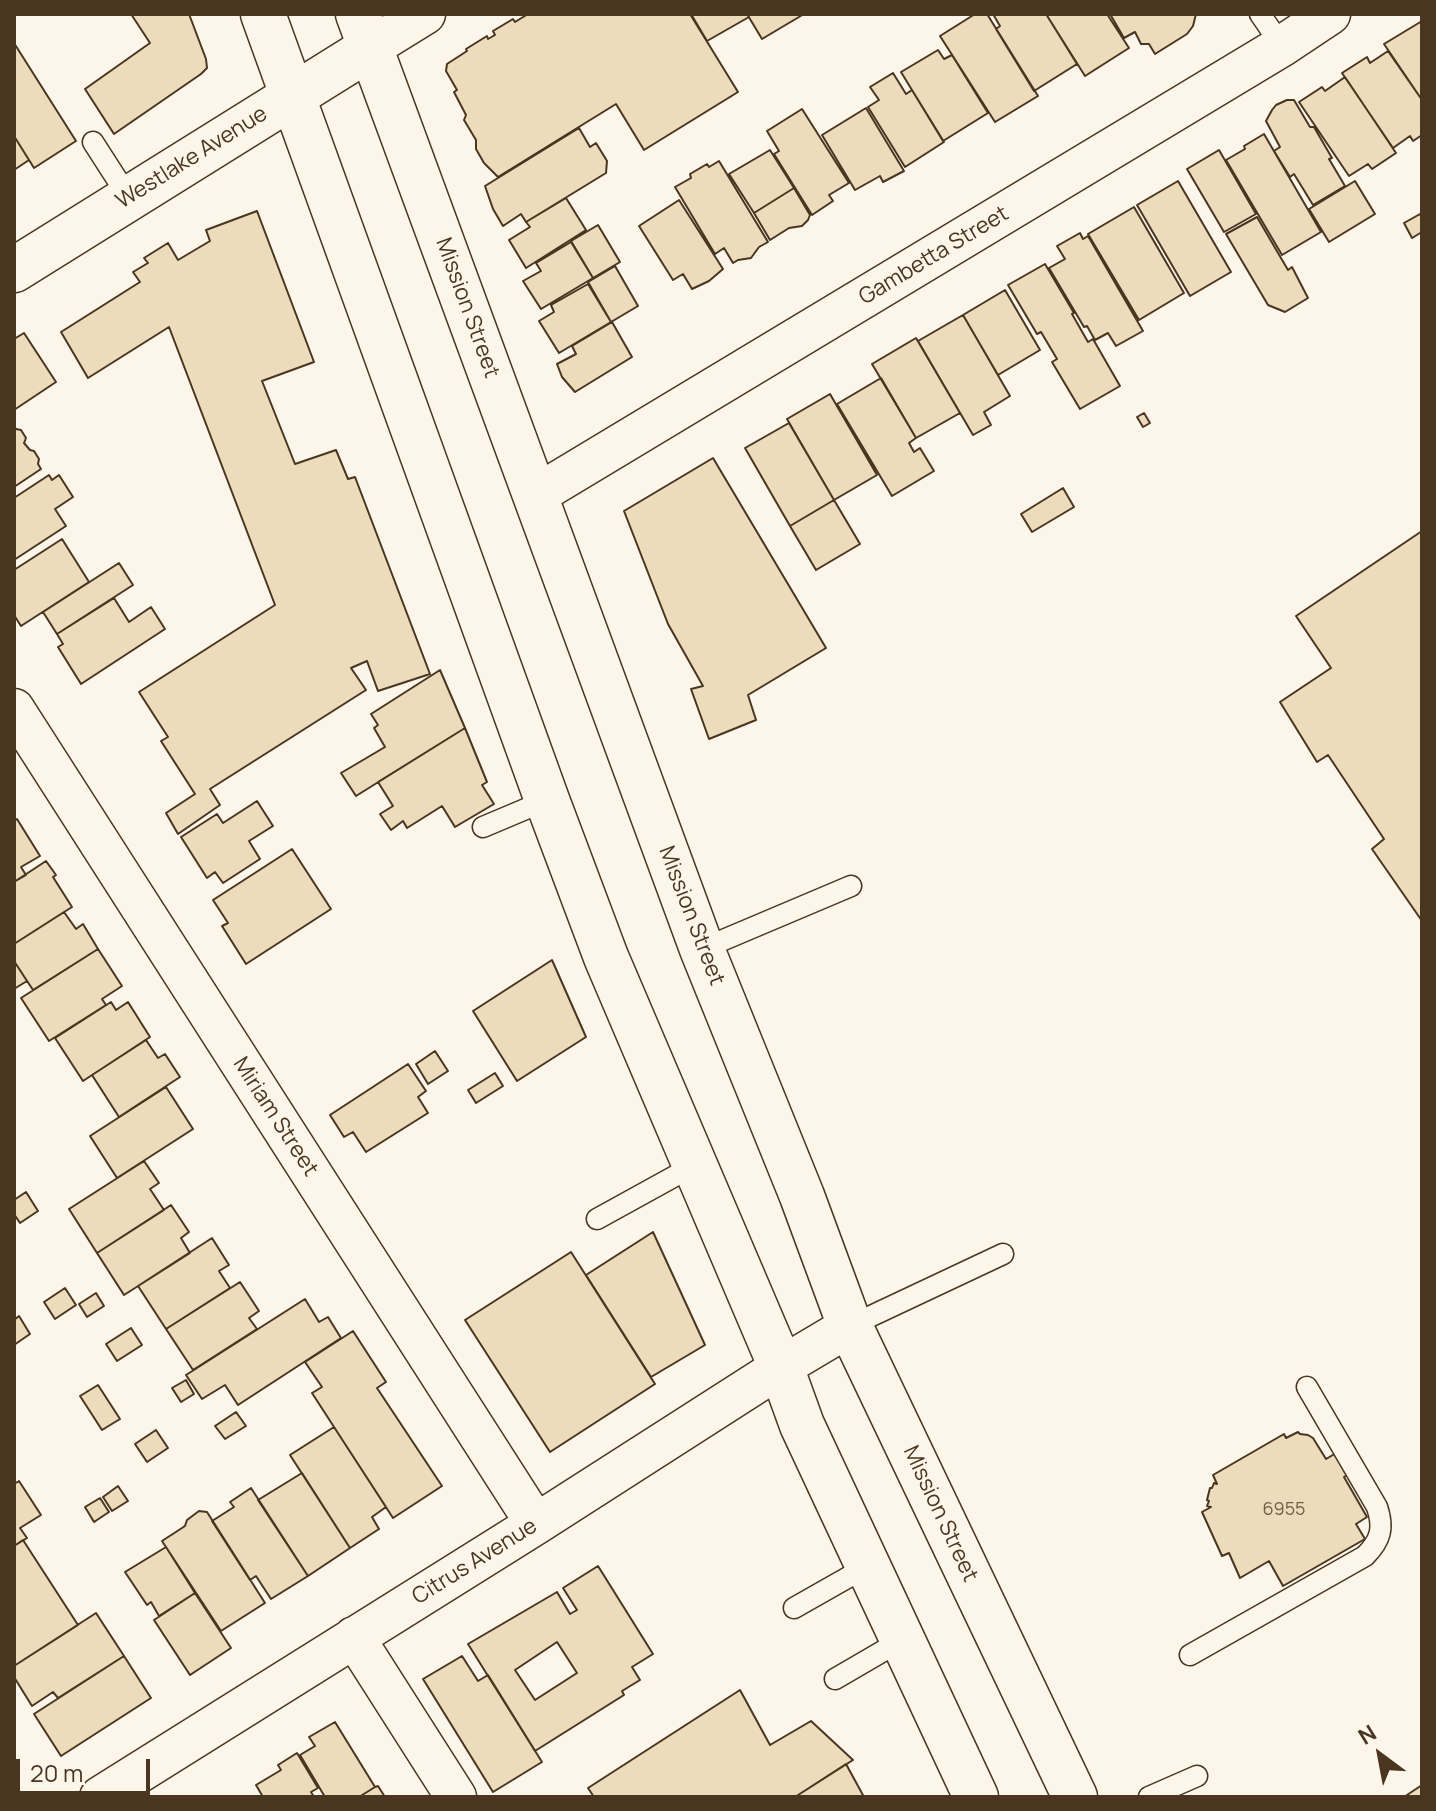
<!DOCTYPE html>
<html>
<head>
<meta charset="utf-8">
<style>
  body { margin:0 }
  #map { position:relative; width:1436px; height:1811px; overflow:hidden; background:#fbf6e9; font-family:Manrope,sans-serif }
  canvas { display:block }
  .frame { position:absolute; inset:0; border:16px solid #4a3520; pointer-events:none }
  .north { position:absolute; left:1340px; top:1715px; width:80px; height:80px; -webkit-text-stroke:6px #fbf6e9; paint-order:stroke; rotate:328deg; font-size:22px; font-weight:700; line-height:32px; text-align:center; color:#4a3520 }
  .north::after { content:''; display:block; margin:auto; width:28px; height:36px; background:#4a3520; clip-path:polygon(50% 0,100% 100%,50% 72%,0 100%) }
  .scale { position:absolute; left:16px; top:1759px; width:134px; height:36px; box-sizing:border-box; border:4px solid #4a3520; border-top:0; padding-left:10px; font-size:24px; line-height:28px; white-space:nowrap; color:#4a3520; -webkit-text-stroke:6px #fbf6e9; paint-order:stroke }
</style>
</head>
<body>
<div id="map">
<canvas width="1436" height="1811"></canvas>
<div class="frame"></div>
<div class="north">N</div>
<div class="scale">20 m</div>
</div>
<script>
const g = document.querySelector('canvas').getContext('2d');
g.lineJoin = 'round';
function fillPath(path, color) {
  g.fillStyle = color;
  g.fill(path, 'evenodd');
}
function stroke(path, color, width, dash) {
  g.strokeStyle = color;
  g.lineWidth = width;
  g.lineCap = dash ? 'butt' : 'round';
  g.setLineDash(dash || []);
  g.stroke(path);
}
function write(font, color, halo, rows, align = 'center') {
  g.font = font + ' Manrope,sans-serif';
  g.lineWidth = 6;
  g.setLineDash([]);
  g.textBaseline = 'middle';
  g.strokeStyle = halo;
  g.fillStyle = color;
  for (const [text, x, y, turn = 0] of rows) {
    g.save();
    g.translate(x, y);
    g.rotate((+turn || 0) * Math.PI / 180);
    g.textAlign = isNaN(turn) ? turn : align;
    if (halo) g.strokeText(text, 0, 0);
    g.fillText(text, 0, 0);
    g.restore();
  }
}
const building = new Path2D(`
  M131,14H189L206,59L207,68L201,74L114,134L85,89L150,43Z
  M528,14H690L738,92L644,150L616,104L498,177L484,163L476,149V140L464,120L466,115L454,92L457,90L446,71L447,64L467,51L466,49L487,36L488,39L495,35L493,31L513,19L515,22Z
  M691,14H747L749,17L707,41Z
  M747,14H804L762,39Z
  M975,14H987L1038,96L995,122L940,36Z
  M993,14H1046L1077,64L1034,91L996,29L1000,26Z
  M1046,14H1107L1129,48L1085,76Z
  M1110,14H1196L1193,26L1187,34L1155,54L1149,44H1141L1135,32L1124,38Z
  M1422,21V100L1384,44Z
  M14,43L76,141L34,168L14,136Z
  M938,50L944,59L952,55L988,113L943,141L901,72Z
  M1388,51L1422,100V135L1413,141L1410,136L1393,148L1342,73L1367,57L1370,63Z
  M893,73L906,94L912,90L944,142L905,167L868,107L879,100L870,87Z
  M1345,77L1396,153L1372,169L1368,164L1349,176L1299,102L1322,87L1325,91Z
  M1287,100H1294L1310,127H1314L1332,158L1329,159L1345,186L1313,205L1294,174L1290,177L1274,151L1280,147L1266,121L1272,110L1276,105Z
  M866,108L904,171L883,182L880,176L855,190L822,135Z
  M802,109L849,183L829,195L833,201L812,215L774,154L779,151L767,131Z
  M579,128L590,147L596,143L607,161L606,173L526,222L521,214L503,226L493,209L485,186Z
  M1264,134L1321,232L1282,255L1226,160L1245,149L1244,146Z
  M14,136L29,160L14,170Z
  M770,150L794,188L754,213L729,174Z
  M1219,150L1256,214L1224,232L1187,169Z
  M719,161L768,242L759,247L751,258L738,260L733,263L724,248L715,254L675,187L691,178L690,174L707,164L709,167Z
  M1178,181L1231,272L1190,296L1137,205Z
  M1355,181L1375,214L1329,242L1309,209Z
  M794,188L810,215L808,220L802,226L789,228L770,240L754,213Z
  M566,198L586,230L526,268L509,240L530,227L526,222Z
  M679,200L723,269L709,281L692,289L683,274L673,280L639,226Z
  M1134,207L1184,293L1139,320L1088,234Z
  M257,211L314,362L262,381L295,464L336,450L348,479L355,477L430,674L378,691L367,661L351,668L366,690L210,789L220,805L178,834L166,813L195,794L161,741L168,737L139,692L275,605L169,327L88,378L61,332L140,282L133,272L148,263L144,258L168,243L178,260L210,241L206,230Z
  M1420,214L1422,218V232L1412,238L1404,223Z
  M1257,217L1288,270L1292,267L1308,298L1285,312L1268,305L1226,234Z
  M598,225L620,262L593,278L571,241Z
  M1080,233L1083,239L1088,236L1143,331L1116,346L1108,333L1095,340L1087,326L1084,327L1049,268L1065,259L1057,246Z
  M571,242L593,278L541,309L523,281L541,271L536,263Z
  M1045,264L1074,313L1072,314L1088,342L1093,339L1120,386L1080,409L1052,362L1057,359L1041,332L1037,334L1008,285Z
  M615,266L638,306L611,322L588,282Z
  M588,284L611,322L559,353L539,321L554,312L551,305Z
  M1005,290L1040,350L998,375L963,315Z
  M963,315L1010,396L984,412L991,425L973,435L918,341Z
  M612,322L632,357L575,392L562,377L557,364L576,354L572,346Z
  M24,333L56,382L14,410V339Z
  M916,338L960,413L916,438L872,364Z
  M881,378L916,438L909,443L914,452L920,448L934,471L892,496L837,404Z
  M830,394L877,475L834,500L787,419Z
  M1144,413L1150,423L1143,427L1137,417Z
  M789,423L834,500L790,526L745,448Z
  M14,426L16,429L21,430L26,438L24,443L30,450L34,451L39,459L38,464L41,469L14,487Z
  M713,458L826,648L748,695L756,720L709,739L691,689L703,686L668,624L624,511Z
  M49,475L52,480L59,475L73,497L55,509L66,526L14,560V498Z
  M1063,488L1074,507L1032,532L1021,514Z
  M834,500L860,544L816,570L790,526Z
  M1422,531V921L1372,849L1384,839L1328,755L1317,762L1280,702L1331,668L1296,616Z
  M62,539L89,582L21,626L14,615V570Z
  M119,563L133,585L57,634L43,612Z
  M114,598L129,622L151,607L165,629L81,684L58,647L63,644L57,634Z
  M440,670L465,728L356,796L341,773L385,747L374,728L378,725L371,714Z
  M465,728L487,782L482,785L494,804L455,827L442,806L407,828L403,821L391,830L380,814L393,806L378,782Z
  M257,801L273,826L249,841L260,859L223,883L215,872L207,878L181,837L217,814L223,823Z
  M17,819L40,856L21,867L26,875L14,882V821Z
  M292,849L331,909L246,964L222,926L228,923L213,900Z
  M46,861L56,875L53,877L72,907L14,944V882Z
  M64,912L76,929L83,924L98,949L33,990L14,961V944Z
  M98,949L122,986L102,999L106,1005L49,1041L21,998Z
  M552,960L586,1037L517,1081L473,1011Z
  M14,961L27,981L14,989Z
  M111,1002L116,1010L128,1002L150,1037L83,1081L55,1038Z
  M146,1040L158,1058L165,1054L180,1077L119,1117L92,1075Z
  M435,1051L448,1071L428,1084L416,1064Z
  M408,1064L426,1091L418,1097L428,1113L366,1152L353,1132L344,1137L330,1115Z
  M495,1073L503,1086L476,1103L468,1090Z
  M166,1087L193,1129L117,1178L90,1136Z
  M144,1161L159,1183L150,1189L164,1210L97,1253L69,1209Z
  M26,1192L38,1211L20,1223L14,1214V1200Z
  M171,1205L189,1232L181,1238L190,1253L124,1295L97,1253Z
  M653,1232L705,1345L651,1377L586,1275Z
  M212,1238L229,1265L219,1271L230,1288L166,1329L138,1286Z
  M571,1252L655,1384L550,1452L465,1320Z
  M240,1282L259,1311L249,1318L257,1329L193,1370L166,1329Z
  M65,1288L76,1305L55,1319L44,1302Z
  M96,1293L104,1306L87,1317L79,1304Z
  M305,1299L319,1322L328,1317L341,1338L238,1405L225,1385L202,1399L186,1375Z
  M19,1316L30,1334L14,1345V1320Z
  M131,1328L142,1345L117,1361L106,1344Z
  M353,1331L386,1382L377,1388L442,1486L393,1518L312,1393L322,1387L305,1362Z
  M186,1380L194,1394L181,1402L172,1388Z
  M98,1385L120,1419L102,1430L80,1396Z
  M236,1412L246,1426L225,1439L215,1426Z
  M334,1427L386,1507L372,1517L379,1529L350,1548L290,1455Z
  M156,1430L168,1448L147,1462L135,1444Z
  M1298,1432L1300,1434L1308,1435L1313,1438L1326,1459L1343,1449L1356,1470L1344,1477L1367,1517L1356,1524L1365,1539L1283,1586L1269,1561L1240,1578L1229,1553L1222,1556L1202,1512L1211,1507L1207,1506L1209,1501L1207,1500L1210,1488H1212L1214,1483L1217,1484L1213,1475L1284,1434L1286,1438Z
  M302,1473L350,1548L308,1576L258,1500Z
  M19,1481L41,1515L20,1528L27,1538L14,1546V1484Z
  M118,1486L128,1501L112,1511L103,1497Z
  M251,1488L308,1576L271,1599L256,1576L250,1580L212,1521L234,1507L230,1502Z
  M100,1498L109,1512L94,1522L85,1507Z
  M199,1511L207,1512L265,1603L221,1631L162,1541L185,1526L187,1520Z
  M23,1540L78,1625L14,1666V1546Z
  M166,1547L195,1593L159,1616L151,1602L147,1605L125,1572Z
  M598,1566L653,1654L632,1667L640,1680L622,1691L624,1695L535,1751L468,1644L557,1592L570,1614L577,1610L563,1588ZM557,1642L577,1673L535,1700L515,1670Z
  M195,1593L231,1648L190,1675L154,1620Z
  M96,1613L124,1656L58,1698L53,1692L32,1706L14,1677V1666Z
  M124,1656L151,1698L61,1756L34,1714Z
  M462,1656L478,1681L488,1675L542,1762L493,1792L423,1679Z
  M740,1690L770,1745L811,1721L853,1760L795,1797H594L588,1788Z
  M335,1722L375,1787L359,1797H325L300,1755L315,1746L309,1737Z
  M297,1753L318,1788L311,1792L314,1797H263L256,1785L281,1770L278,1765Z
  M846,1764L864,1797H795Z
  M1422,1785V1797H1404Z
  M378,1786L385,1797H359L375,1787Z`);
fillPath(building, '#ecdcbc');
stroke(building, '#4a3520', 2);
const lane = new Path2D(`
  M1260,14L1282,46
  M93,142L129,198
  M483,827L547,800
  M702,949L851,886
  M597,1219L695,1165
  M850,1326L1003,1254
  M794,1608L868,1566
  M1190,1655L1365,1556C1381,1540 1384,1528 1377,1507L1307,1387
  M835,1679L902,1640
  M1149,1797L1197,1776`);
const street = new Path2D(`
  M370,48L425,14
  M536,495L1282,46L1330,14
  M14,709L536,1524
  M354,1637L456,1797
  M100,1797L536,1524L781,1367L850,1326`);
const secondary = new Path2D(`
  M14,270L370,48`);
const primary = new Path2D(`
  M263,14L547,800L606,957L781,1367L802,1425L976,1797
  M358,14L702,949L802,1196L850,1326L1075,1797`);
stroke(lane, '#4a3520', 23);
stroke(street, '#4a3520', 43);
stroke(secondary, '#4a3520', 47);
stroke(primary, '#4a3520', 47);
stroke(lane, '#fbf6e9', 20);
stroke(street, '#fbf6e9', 40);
stroke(secondary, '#fbf6e9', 44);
stroke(primary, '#fbf6e9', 44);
write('18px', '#725f47', null, [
  ["6955",1284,1510]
]);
write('22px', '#4a3520', '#fbf6e9', [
  ["Westlake Avenue",192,158,-32],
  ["Gambetta Street",934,256,-31],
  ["Mission Street",467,308,70],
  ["Mission Street",691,916,69],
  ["Miriam Street",275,1117,57],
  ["Mission Street",940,1514,65],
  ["Citrus Avenue",475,1562,-32]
]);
</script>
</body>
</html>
